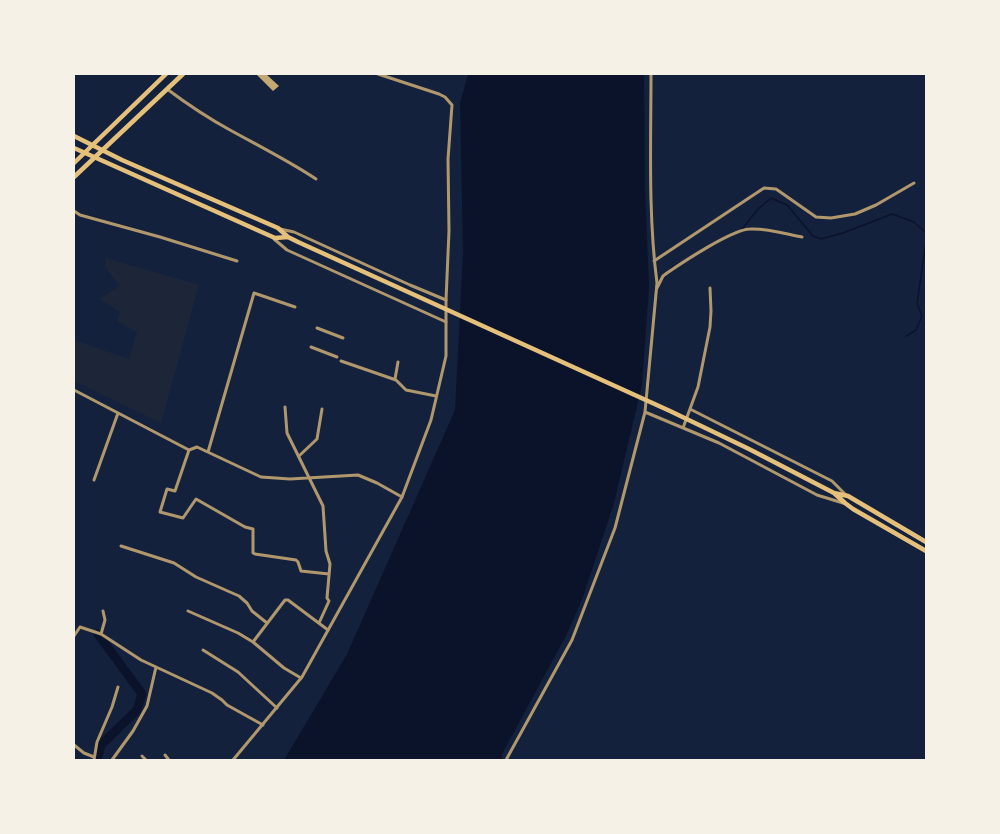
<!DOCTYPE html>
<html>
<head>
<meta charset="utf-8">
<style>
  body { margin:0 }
  #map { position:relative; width:1000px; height:834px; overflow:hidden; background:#14213d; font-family:"Alegreya Sans",sans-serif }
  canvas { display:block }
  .frame { position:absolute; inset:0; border:75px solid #f6f1e7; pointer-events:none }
</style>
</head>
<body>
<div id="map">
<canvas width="1000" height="834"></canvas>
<div class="frame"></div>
</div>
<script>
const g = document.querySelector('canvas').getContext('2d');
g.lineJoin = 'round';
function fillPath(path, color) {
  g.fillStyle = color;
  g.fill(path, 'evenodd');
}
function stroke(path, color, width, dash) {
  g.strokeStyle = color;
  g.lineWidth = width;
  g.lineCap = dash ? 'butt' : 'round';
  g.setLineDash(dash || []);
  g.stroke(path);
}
fillPath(new Path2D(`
  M106,258L199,285L161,423L74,381V340L129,359L137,332L117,321L120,312L99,299L120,286L105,267Z`), '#1d2539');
fillPath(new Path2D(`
  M468,74H644L645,188L649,287L642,385L614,503L583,597L566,636L502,754V760H284L347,654L455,410L463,253L460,103Z`), '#0b132b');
stroke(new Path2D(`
  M742,229L758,209L771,198L787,205L813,236L821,239L843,233L892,214L914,222L926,233
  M723,238L734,232
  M671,268L680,263
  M906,336L916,330L922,316L917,304L926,242`), '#0b132b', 1.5);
stroke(new Path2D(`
  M97,760L101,745L137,710L142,694L98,634`), '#0b132b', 9);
fillPath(new Path2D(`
  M256,74H266L279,86L273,91Z`), '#c6a872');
stroke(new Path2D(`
  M167,89C187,104 208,118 230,130C259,146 289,161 316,179
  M74,211L80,215L160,237L237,261
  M280,229L294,232L410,285L446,300
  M274,239L287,250L446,322
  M654,261L764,188L776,189L816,217L831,218L855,214L876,205L914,183
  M657,288L663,276L667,273C683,262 733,229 750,229C767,228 786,234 802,237
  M317,328L343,338
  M311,347L337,357
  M341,361L396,380L406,390L436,396
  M395,379L398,362
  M74,390L189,450L197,447L261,477L290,479L358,475L377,483L402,497
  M285,407L287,433L323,506L326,551L330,564L327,598L329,601L319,623
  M690,409L832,481L846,495
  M645,412L719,443L817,495L843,503
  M683,428L698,387L710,327L711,311L710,288
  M189,450L175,491L167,489L160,512L183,518L196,499L245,527L253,529V553L255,554L296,560L298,562L301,571L329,574
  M208,452L254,293L295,307
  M299,456L317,439L322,409
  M94,480L118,413
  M121,546L174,563L196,577L239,596L247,603L252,611L267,623
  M188,611L238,633L253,642
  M101,634L105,620L103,611
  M74,636L80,627L101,634L141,660L212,693L222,700L227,705L263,725
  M203,650L238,672L277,708
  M301,678L284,668L253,642L285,600H288L328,630
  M74,745L84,753L94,757
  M165,755L169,760
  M142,756L146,760
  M94,760L97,742L112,707L118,687
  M112,760L133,731L147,706L156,667
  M506,760L572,640L615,528L645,412L657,283C648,214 651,143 651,74`), '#b1986c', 3);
stroke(new Path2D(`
  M233,760L302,677L402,497L431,420L446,356V300L449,231L448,159L452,105L445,97L439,94L378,74`), '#b1986c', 3);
stroke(new Path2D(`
  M74,163L166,74
  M74,177L183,74`), '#e5c07b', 4.5);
stroke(new Path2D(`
  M74,136L122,160L278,228L288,237L298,242L670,411L749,449L834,493L848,496L926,542
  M74,148L275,238L288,237
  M834,493L845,503L853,509L926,551`), '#e5c07b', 4.5);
</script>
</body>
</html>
